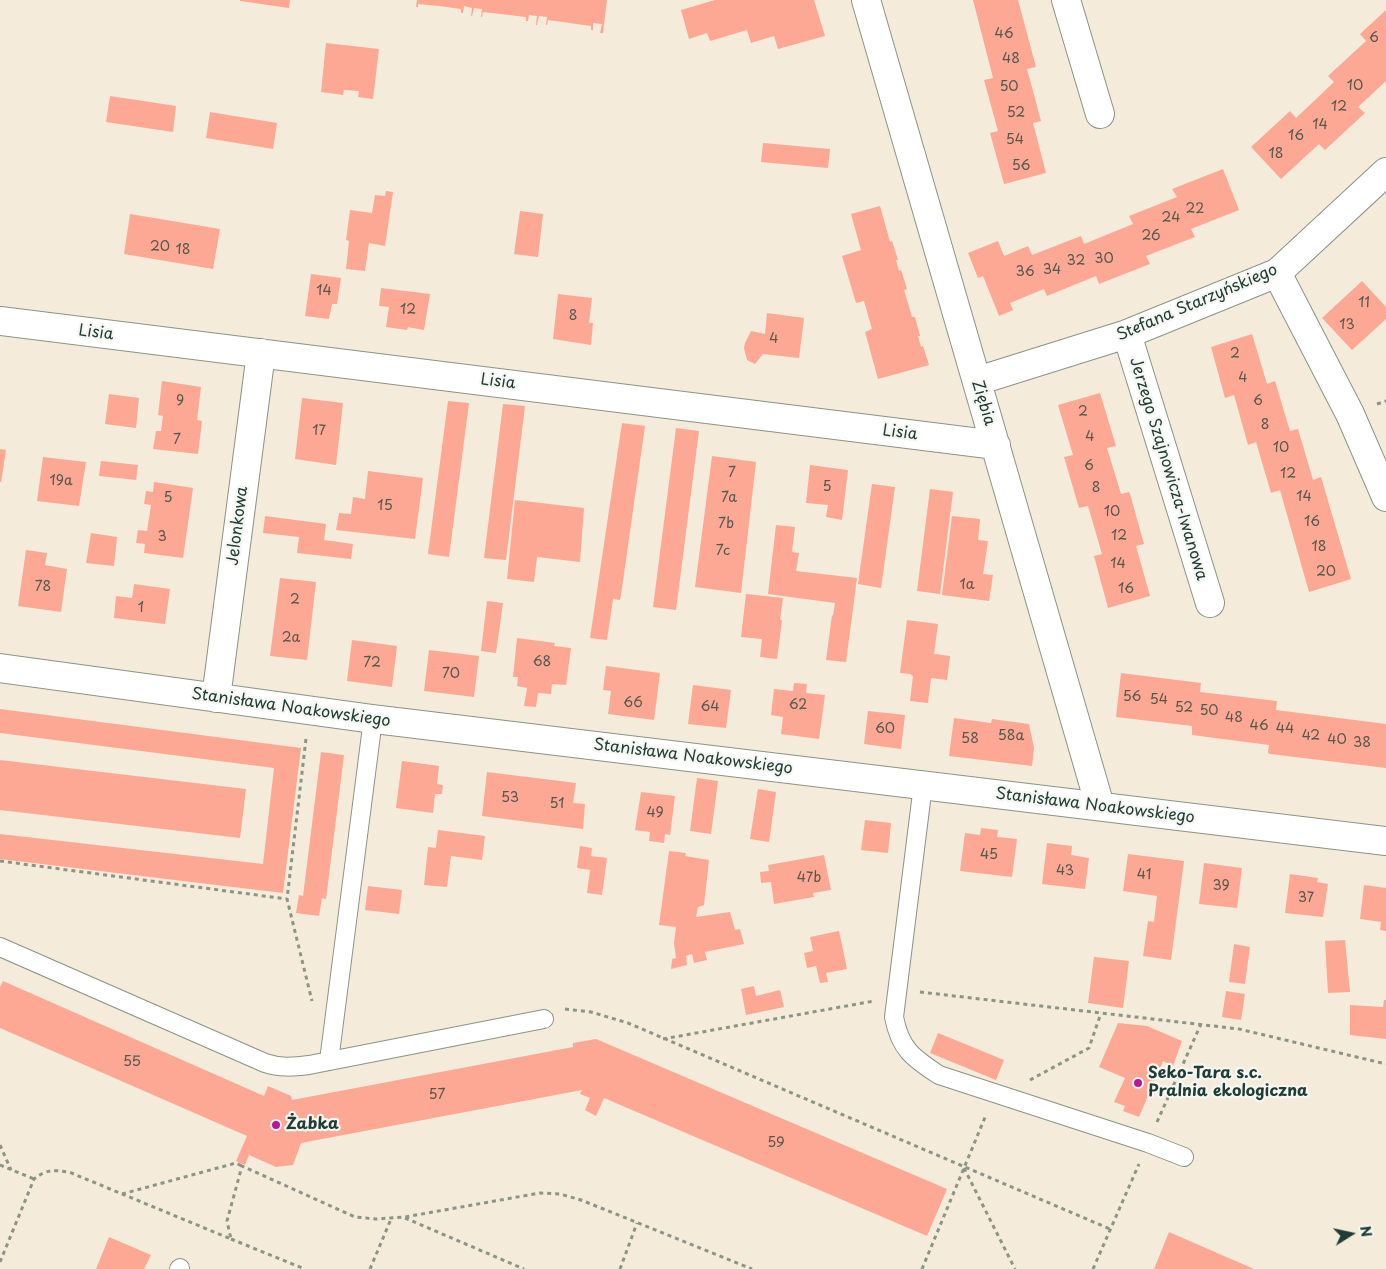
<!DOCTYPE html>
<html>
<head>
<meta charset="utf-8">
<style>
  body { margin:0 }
  #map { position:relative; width:1386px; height:1269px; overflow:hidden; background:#f4ebda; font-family:"Playpen Sans",sans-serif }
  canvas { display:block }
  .north { position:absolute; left:1326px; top:1209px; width:50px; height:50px; -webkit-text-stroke:4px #f6f6f2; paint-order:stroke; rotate:80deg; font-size:14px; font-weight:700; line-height:20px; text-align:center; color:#1f3d34 }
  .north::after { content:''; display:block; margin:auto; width:18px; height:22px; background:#1f3d34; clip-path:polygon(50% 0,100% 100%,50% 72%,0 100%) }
</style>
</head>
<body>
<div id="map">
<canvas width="1386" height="1269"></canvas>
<div class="north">N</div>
</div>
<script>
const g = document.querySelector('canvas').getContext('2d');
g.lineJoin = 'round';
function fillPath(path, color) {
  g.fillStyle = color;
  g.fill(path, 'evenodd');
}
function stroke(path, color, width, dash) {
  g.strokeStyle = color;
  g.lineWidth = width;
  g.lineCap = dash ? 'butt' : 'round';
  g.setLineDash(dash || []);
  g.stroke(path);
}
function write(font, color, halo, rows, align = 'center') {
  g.font = font + ' "Playpen Sans",sans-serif';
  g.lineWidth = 4.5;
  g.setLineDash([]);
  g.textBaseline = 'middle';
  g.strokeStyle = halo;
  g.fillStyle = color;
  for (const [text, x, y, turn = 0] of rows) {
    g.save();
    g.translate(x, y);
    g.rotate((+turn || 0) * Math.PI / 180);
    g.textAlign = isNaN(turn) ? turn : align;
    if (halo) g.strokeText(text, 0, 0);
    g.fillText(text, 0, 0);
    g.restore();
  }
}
fillPath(new Path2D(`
  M240,0H290L289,8L240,1Z
  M417,0H607L603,33H600L602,24L593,23V30H591V26L548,20L547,25H546L547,17L539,16L537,25H536L537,16L529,15L528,21H526V17L483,12L482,17H481L482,9L474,8L472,16H471L472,8L464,6L463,13H461V9L439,6L418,4V7H416Z
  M715,0H814L825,36L778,49L774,36L751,43L747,30L710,41L707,33L689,39L681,10Z
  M973,0H1018L1036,67L1027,69L1041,121L1033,123L1046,173L1004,184L990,133L998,131L984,80L993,78Z
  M1386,10V81L1358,107L1365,113L1325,150L1319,144L1281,179L1251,147L1290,111L1296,118L1334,82L1328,76L1366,41L1360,34Z
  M326,43L379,49L373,99L358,97L359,91L344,90L343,95L321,92Z
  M110,96L176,106L173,132L106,122Z
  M210,112L277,123L273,149L206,138Z
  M763,143L830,149L828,168L761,162Z
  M1223,169L1239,210L1191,229L1195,237L1146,256L1150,264L1099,284L1096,276L1047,296L1044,289L1010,303L1013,310L999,316L983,276L978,278L968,253L998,241L1004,256L1028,246L1032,255L1081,236L1084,244L1133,224L1129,216L1177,197L1172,189Z
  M386,191L393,192L385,246L369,243L365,271L346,269L349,241L346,240L350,210L372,213L375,195L385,196Z
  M880,206L890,242L892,241L898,260H896L899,271L901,270L907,289L904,290L912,317H915L920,336H918L921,347L923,346L929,365L878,379L865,332L872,329L864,301L856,303L842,256L861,250L851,214Z
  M520,211L543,214L538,257L514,254Z
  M130,214L220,229L213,269L124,254Z
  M311,274L341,278L337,304H332L329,319L305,316Z
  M1362,281L1386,307V319L1352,350L1322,318Z
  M381,288L430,294L424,330L408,327L407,330L386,327L389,307L379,306Z
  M558,294L592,298L589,323H593L591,345L553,339Z
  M767,313L804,318L799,358L763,354L755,364L747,360L744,348L745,343L751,331L765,334Z
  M1252,334L1267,384L1275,381L1290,431L1298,429L1313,480L1321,477L1351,579L1309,592L1280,490L1271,493L1256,442L1248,445L1234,395L1225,398L1211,347Z
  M162,381L201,387L197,420L202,421L198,454L153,449L156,431H161L163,416L158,415Z
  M1100,393L1116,446L1107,448L1121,494L1129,492L1130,494L1144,544L1136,546L1150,596L1108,608L1094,556L1102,554L1088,506L1079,508L1064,457L1073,455L1058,405Z
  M109,394L139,398L136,428L105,424Z
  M302,398L343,403L336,465L295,459Z
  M448,401L469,403L449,557L428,554Z
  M503,404L525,406L506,560L484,558Z
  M622,423L645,426L621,595L620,600L613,599L607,640L590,638Z
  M676,428L699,431L676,610L653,607Z
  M0,449L6,450L1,482H0Z
  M712,456L756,462L741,593L695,587Z
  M43,457L86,462L79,506L37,501Z
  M101,461L138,465L136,480L99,476Z
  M810,465L848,470L842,520L826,517L828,505L806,503Z
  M368,471L423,478L415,539L336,530L339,513L351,514L353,497L365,499Z
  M154,482L193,488L183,558L144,553L145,544L136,543L138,530L147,531L151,505L144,504L146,491L153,492Z
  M872,484L895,487L881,588L858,584Z
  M930,489L953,492L940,594L917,591Z
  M515,500L584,508L580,562L537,557L534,582L507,579Z
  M265,516L326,524L324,540L353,544L351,559L297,553L299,537L263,533Z
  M952,516L980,519L978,540L988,541L983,574L993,575L989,601L942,595Z
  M776,525L795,527L792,552L799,553L796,571L857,578L846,662L826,660L832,615L833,616L835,603L768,594Z
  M91,533L117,537L114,566L86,563Z
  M26,550L47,553L45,565L67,569L61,612L18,606Z
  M280,578L316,582L307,660L270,656Z
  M134,584L170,589L165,624L114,618L116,596L132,598Z
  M746,594L783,598L780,620H782L777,659L760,657L762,639L741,637Z
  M487,601L503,603L496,653L481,651Z
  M907,620L938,624L934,654L950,656L947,680L931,678L928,703L910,701L913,676L911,675V674L900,673Z
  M517,638L555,643L554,646L571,648L566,685L552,684L551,694L538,693L536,707L524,706L527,688L517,686L518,677H513Z
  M352,640L397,646L392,687L347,681Z
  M429,650L479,656L474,697L424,691Z
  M606,666L660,673L654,720L608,714L611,691L603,690Z
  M1121,673L1201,683L1200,692L1277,701L1276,710L1386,724V768L1270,754L1268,753L1269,745L1192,735V726L1116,717Z
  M794,683L807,684L806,693L825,695L819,739L781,734L783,717L771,715L774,689L793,691Z
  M693,685L731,690L726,728L688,724Z
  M0,709L301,748L283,893L0,859V834L263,864L274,768L0,733Z
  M868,711L905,715L901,749L864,744Z
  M954,718L991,723L992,719L1029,724L1034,748L1032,766L949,756Z
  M321,752L344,755L326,899L322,898L319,916L296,913L299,895L303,896Z
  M0,760L246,789L240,838L0,810Z
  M402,761L439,766L437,784L443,785L442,794H435L433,813L396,808Z
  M487,772L576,783L573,803L585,804L583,829L482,816Z
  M697,778L718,781L711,834L690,831Z
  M758,789L776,792L769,842L750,839Z
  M641,792L675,796L670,835L665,834L664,843L649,841L650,832L635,830Z
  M865,820L891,823L888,853L861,850Z
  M981,828L998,830L997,837L1017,839L1012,877L960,871L965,833L980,835Z
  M438,830L485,836L482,860L451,856L447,887L424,885L428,847L436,848Z
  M1047,843L1072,846L1071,855L1089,858L1085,889L1042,884Z
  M580,846L592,848L591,856L607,858L602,895L587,893L590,870L577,868Z
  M669,851L686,853L685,856L709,860L704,905L698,907L696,917L730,912L735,930L740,929L744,944L705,952L707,960L694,963L692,954L686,956L687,965L671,969L672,959L676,958L674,943L676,927L659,925Z
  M1128,854L1184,861L1171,960L1143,956L1148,921L1154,922L1157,896L1123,891Z
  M824,855L831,890L813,893L814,897L774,904L771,882L761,883L760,872L769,871L768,865Z
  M1204,863L1242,868L1237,908L1199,904Z
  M1290,874L1318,878L1317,882L1328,884L1323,917L1285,913Z
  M1364,885L1386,888V931L1380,930L1381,922L1360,919Z
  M368,886L402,890L399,914L365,910Z
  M839,931L847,969L826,973L828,982L820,983L816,966L807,968L804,953L813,951L810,937Z
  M1345,940L1350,992L1328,993L1325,941Z
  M1234,944L1250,947L1245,984L1229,982Z
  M1094,957L1129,961L1123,1008L1088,1003Z
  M3,981L264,1096L268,1086L291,1096L292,1100L573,1047V1043L596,1039L947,1189L927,1236L604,1098L596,1116L585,1110L590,1098L580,1094L582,1090L301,1143L293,1165L276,1167L249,1155L245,1165L236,1161L247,1136L0,1028V987Z
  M754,986L756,996L780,990L784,1007L746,1015L741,989Z
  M1226,991L1245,994L1241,1020L1222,1017Z
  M1384,1000H1386V1039L1350,1035V1005L1383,1007Z
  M1118,1023L1147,1026L1182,1041L1173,1066L1163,1061L1139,1117L1123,1111L1125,1106L1114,1102L1125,1078L1099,1067Z
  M938,1033L1004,1060L996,1080L930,1053Z
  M1169,1232L1254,1269H1154Z
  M109,1237L151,1255L144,1269H96Z`), '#fca895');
const service = new Path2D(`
  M923,785L894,1017C900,1049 913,1058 939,1075L1148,1143L1184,1157
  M0,947L265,1063C280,1068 293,1067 309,1065L544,1019
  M329,1061L373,719
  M179,1269L180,1268`);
const minor = new Path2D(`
  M866,0L1100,806
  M1066,0L1100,114
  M1277,273L1350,414L1386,497
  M0,321L996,445
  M1127,334L1210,603
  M977,381L1127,334L1277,273L1386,172
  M0,668L373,719L1386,841
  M216,698L261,353`);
stroke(service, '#8a9487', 20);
stroke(minor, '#8a9487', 30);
stroke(new Path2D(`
  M1377,404L1386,401
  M306,739L287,899L312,1001
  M0,861L287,899
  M920,992L1239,1029L1386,1064
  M565,1009L591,1012L628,1023L1110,1229
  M663,1039L874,1001
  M1030,1080L1089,1048L1101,1013
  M1157,1122L1201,1024
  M0,1145L11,1170
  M0,1165L34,1179
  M964,1168L1015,1269
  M122,1194L236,1163L242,1166
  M405,1218L524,1269
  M231,1239L305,1269
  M0,1262L34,1179C47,1169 53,1170 69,1172L231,1239L227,1221L242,1166L355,1217L376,1219L405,1217L540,1193L560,1194L581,1200L752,1269
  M370,1269L391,1219
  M620,1269L637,1223
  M922,1269L986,1115
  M1093,1269L1139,1164`), '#8a9487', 3, [4, 4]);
stroke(service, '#fff', 18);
stroke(minor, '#fff', 28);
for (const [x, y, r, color] of [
  [1138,1083,5,"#b5179e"],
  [276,1125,5,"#b5179e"]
]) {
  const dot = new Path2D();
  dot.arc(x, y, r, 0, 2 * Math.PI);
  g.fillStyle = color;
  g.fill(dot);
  stroke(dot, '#f6f6f2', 2);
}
write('14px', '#56584c', null, [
  ["46",1004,34],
  ["6",1374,38],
  ["48",1011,59],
  ["10",1355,86],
  ["50",1009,87],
  ["12",1339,107],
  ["52",1016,113],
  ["14",1320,125],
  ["16",1296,136],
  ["54",1015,140],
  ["18",1276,154],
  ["56",1021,166],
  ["22",1195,209],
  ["24",1171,218],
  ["26",1151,236],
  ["20",160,247],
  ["18",183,250],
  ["30",1104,259],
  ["32",1076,261],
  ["34",1052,270],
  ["36",1025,272],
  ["14",324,291],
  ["11",1364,303],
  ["12",408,310],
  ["8",573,316],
  ["13",1347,325],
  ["4",774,339],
  ["2",1235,354],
  ["4",1243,378],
  ["9",180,401],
  ["6",1258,401],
  ["2",1083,412],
  ["8",1265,425],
  ["17",319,431],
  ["4",1090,437],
  ["7",177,440],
  ["10",1281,448],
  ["6",1089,466],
  ["7",732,473],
  ["12",1288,474],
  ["19a",61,481],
  ["5",827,487],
  ["8",1096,488],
  ["14",1304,497],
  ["5",168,498],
  ["7a",729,498],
  ["15",385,506],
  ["10",1112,512],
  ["16",1312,522],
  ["7b",726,524],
  ["12",1119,536],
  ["3",162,537],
  ["18",1319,547],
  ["7c",723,551],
  ["14",1118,564],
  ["20",1326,572],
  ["1a",967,585],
  ["78",43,587],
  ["16",1126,589],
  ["2",295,600],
  ["1",141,608],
  ["2a",291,638],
  ["68",542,662],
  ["72",372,663],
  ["70",451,674],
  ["56",1132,697],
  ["54",1159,700],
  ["66",633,703],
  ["62",798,705],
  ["64",710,707],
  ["52",1184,708],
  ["50",1209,711],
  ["48",1234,718],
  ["46",1259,726],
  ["60",885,729],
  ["44",1285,729],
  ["58a",1011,736],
  ["42",1311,736],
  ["58",970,739],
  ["40",1337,740],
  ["38",1362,743],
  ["53",510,798],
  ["51",557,804],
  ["49",655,813],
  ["45",989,855],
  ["43",1065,871],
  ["41",1144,875],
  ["47b",809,878],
  ["39",1221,886],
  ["37",1306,898],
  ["55",132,1062],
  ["57",437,1095],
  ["59",776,1143]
]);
write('16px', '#1f3d34', '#f6f6f2', [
  ["Stefana Starzyńskiego",1197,303,-23],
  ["Lisia",96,333,7],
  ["Lisia",498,382,7],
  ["Ziębia",983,403,73],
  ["Lisia",900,433,7],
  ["Jerzego Szajnowicza-Iwanowa",1168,469,73],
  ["Jelonkowa",238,526,-83],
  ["Stanisława Noakowskiego",291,708,8],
  ["Stanisława Noakowskiego",693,757,7],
  ["Stanisława Noakowskiego",1095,806,7]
]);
write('bold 16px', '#1f3d34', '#f6f6f2', [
  ["Seko-Tara s.c.",1148,1074],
  ["Pralnia ekologiczna",1148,1092],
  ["Żabka",286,1125]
], 'left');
</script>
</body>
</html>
